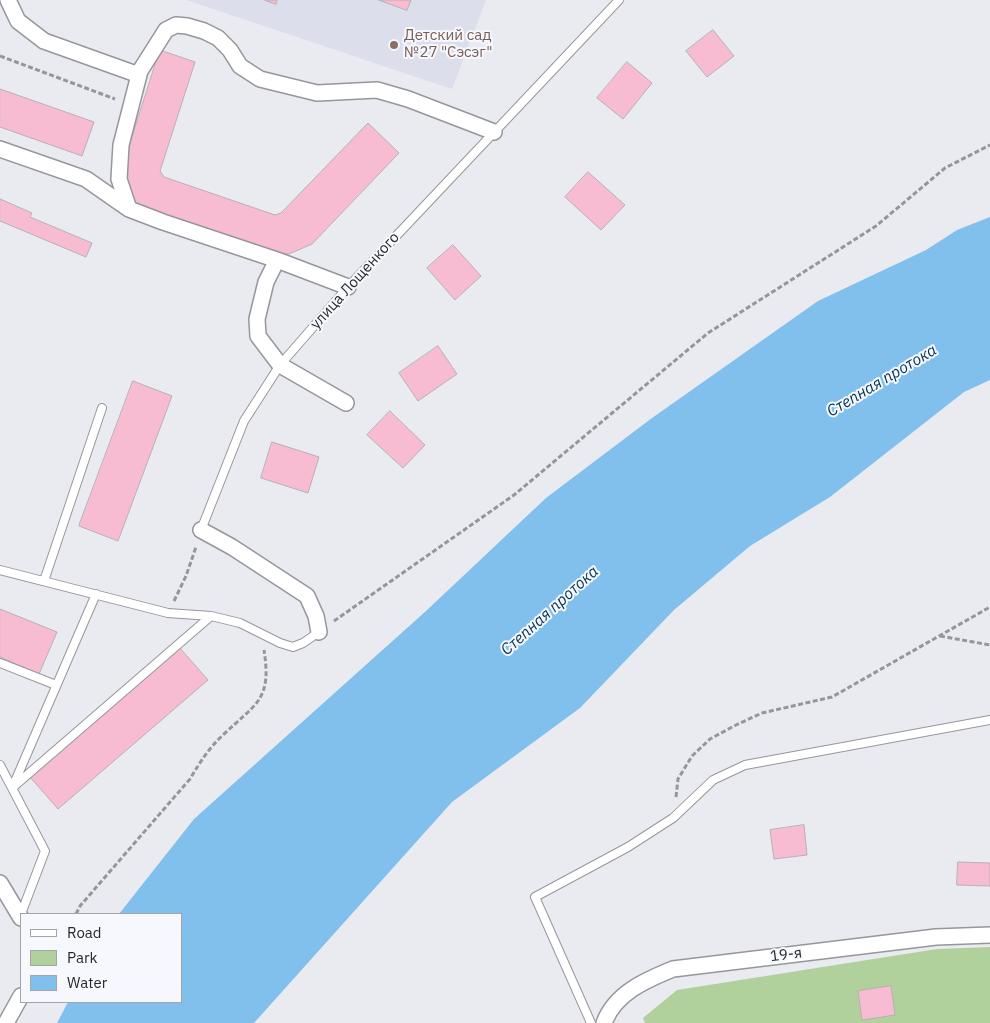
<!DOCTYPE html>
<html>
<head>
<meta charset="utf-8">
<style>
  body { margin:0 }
  #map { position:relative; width:990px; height:1023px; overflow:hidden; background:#eaeaf1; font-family:"IBM Plex Sans",sans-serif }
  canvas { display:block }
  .legend { position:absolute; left:20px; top:913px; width:162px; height:90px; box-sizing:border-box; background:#f7f8fe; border:1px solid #a4a5a9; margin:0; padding:6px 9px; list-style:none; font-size:15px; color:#28282a }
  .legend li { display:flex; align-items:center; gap:10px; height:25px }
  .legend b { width:25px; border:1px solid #a4a5a9 }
</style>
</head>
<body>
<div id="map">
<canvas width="990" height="1023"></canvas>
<ul class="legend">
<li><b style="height:6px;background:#fff"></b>Road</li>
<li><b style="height:14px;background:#b0d19c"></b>Park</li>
<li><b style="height:14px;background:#81c0ed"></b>Water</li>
</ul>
</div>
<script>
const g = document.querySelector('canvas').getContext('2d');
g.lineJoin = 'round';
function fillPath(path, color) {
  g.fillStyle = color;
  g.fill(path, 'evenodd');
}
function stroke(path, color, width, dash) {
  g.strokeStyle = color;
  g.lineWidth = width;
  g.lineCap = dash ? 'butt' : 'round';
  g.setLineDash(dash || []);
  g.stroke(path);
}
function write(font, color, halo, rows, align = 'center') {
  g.font = font + ' "IBM Plex Sans",sans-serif';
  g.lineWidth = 4;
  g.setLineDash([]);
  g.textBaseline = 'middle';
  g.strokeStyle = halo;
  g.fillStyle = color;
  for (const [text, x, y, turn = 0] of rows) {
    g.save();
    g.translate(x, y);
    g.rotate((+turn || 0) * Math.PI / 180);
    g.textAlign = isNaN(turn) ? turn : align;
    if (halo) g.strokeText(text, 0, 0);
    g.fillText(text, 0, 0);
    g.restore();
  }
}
fillPath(new Path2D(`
  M186,0H486L452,89Z`), '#dcdeec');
fillPath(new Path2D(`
  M990,947V1023H645L643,1018L677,990L937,949Z`), '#b0d19c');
fillPath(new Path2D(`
  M990,217V380L964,392L830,497L750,546L674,610L580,708L452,802L254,1023H57L68,1002H181V914H119L194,819L426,611L546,498L652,418L818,301L926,250L957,230Z`), '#81c0ed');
const building = new Path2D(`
  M265,0H277L276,4Z
  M379,0H411L407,10Z
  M713,30L734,56L707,77L686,51Z
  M160,50L195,62L160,171L164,177L275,215L281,213L368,123L399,153L312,244L289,254L262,253L151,215L125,195V159Z
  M627,62L652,83L623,119L597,98Z
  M0,89L94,122L82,156L0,127Z
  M588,172L625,205L601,230L565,197Z
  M0,199L32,213L30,217L92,243L86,257L0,221Z
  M453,245L481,276L455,300L427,268Z
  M438,346L457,374L418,401L399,373Z
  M133,381L172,396L118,541L79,526Z
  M390,411L425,445L403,468L367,435Z
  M272,442L319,457L308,493L261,478Z
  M0,609L57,632L39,674L0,657Z
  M180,648L208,680L58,809L30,777Z
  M804,825L807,855L774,859L770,830Z
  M958,862L990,863V886L957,885Z
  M891,986L895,1015L862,1020L858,991Z`);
fillPath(building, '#f7bcd1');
stroke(building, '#b7b0b3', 1);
const service = new Path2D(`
  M201,530L244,421L280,365L348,287L619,0
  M0,570L168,613L211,616L240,623L280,643L293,647L303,643L319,632
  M44,581L102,408
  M0,663L56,685
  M0,765L45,851L21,914
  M13,786L96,594
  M12,788L211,616
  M591,1023L535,897L628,847L673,818L713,780L745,765L990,720`);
const minor = new Path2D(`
  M8,0L18,21L44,41L139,75
  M0,149L86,179L129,209L163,222L277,260L348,287
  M129,209L119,179L121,145L140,71L166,30L176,25L187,26L204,31L218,38L230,50L240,66L260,79L317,93L377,90L408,99L494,132
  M277,260L266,282L257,319L258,336L280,365L346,403
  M201,530L232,547L307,596L316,616L319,632
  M0,883L21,918
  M6,1023L21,996
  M604,1023C615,993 646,980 673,969L936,937L990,935`);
stroke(service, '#96979c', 10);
stroke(minor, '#96979c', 18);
stroke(new Path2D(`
  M0,56L115,99
  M174,601L186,576L196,547
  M334,621L514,495L708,333L876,226L945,168L990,145
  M940,636L990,645
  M676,797L678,779L692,756L710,739L736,725L762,713L832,697L990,607
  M76,914L80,906L190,779C200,762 209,748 223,735C256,703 272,701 264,650`), '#95959a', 3, [5, 2.5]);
stroke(service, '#fff', 8);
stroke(minor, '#fff', 15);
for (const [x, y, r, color] of [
  [394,45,5,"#8d6e63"]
]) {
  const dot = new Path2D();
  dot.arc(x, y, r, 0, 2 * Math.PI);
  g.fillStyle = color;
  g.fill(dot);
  stroke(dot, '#f7f8fe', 2);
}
write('15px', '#785e54', '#f7f8fe', [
  ["Детский сад",404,36],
  ["№27 \"Сэсэг\"",404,53]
], 'left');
write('15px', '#28282a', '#f7f8fe', [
  ["улица Лощенкого",355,281,-48],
  ["19-я",786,955,-7]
]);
write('italic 16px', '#003451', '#f7f8fe', [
  ["Степная протока",882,381,-31],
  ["Степная протока",550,611,-42]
]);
</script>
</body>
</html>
